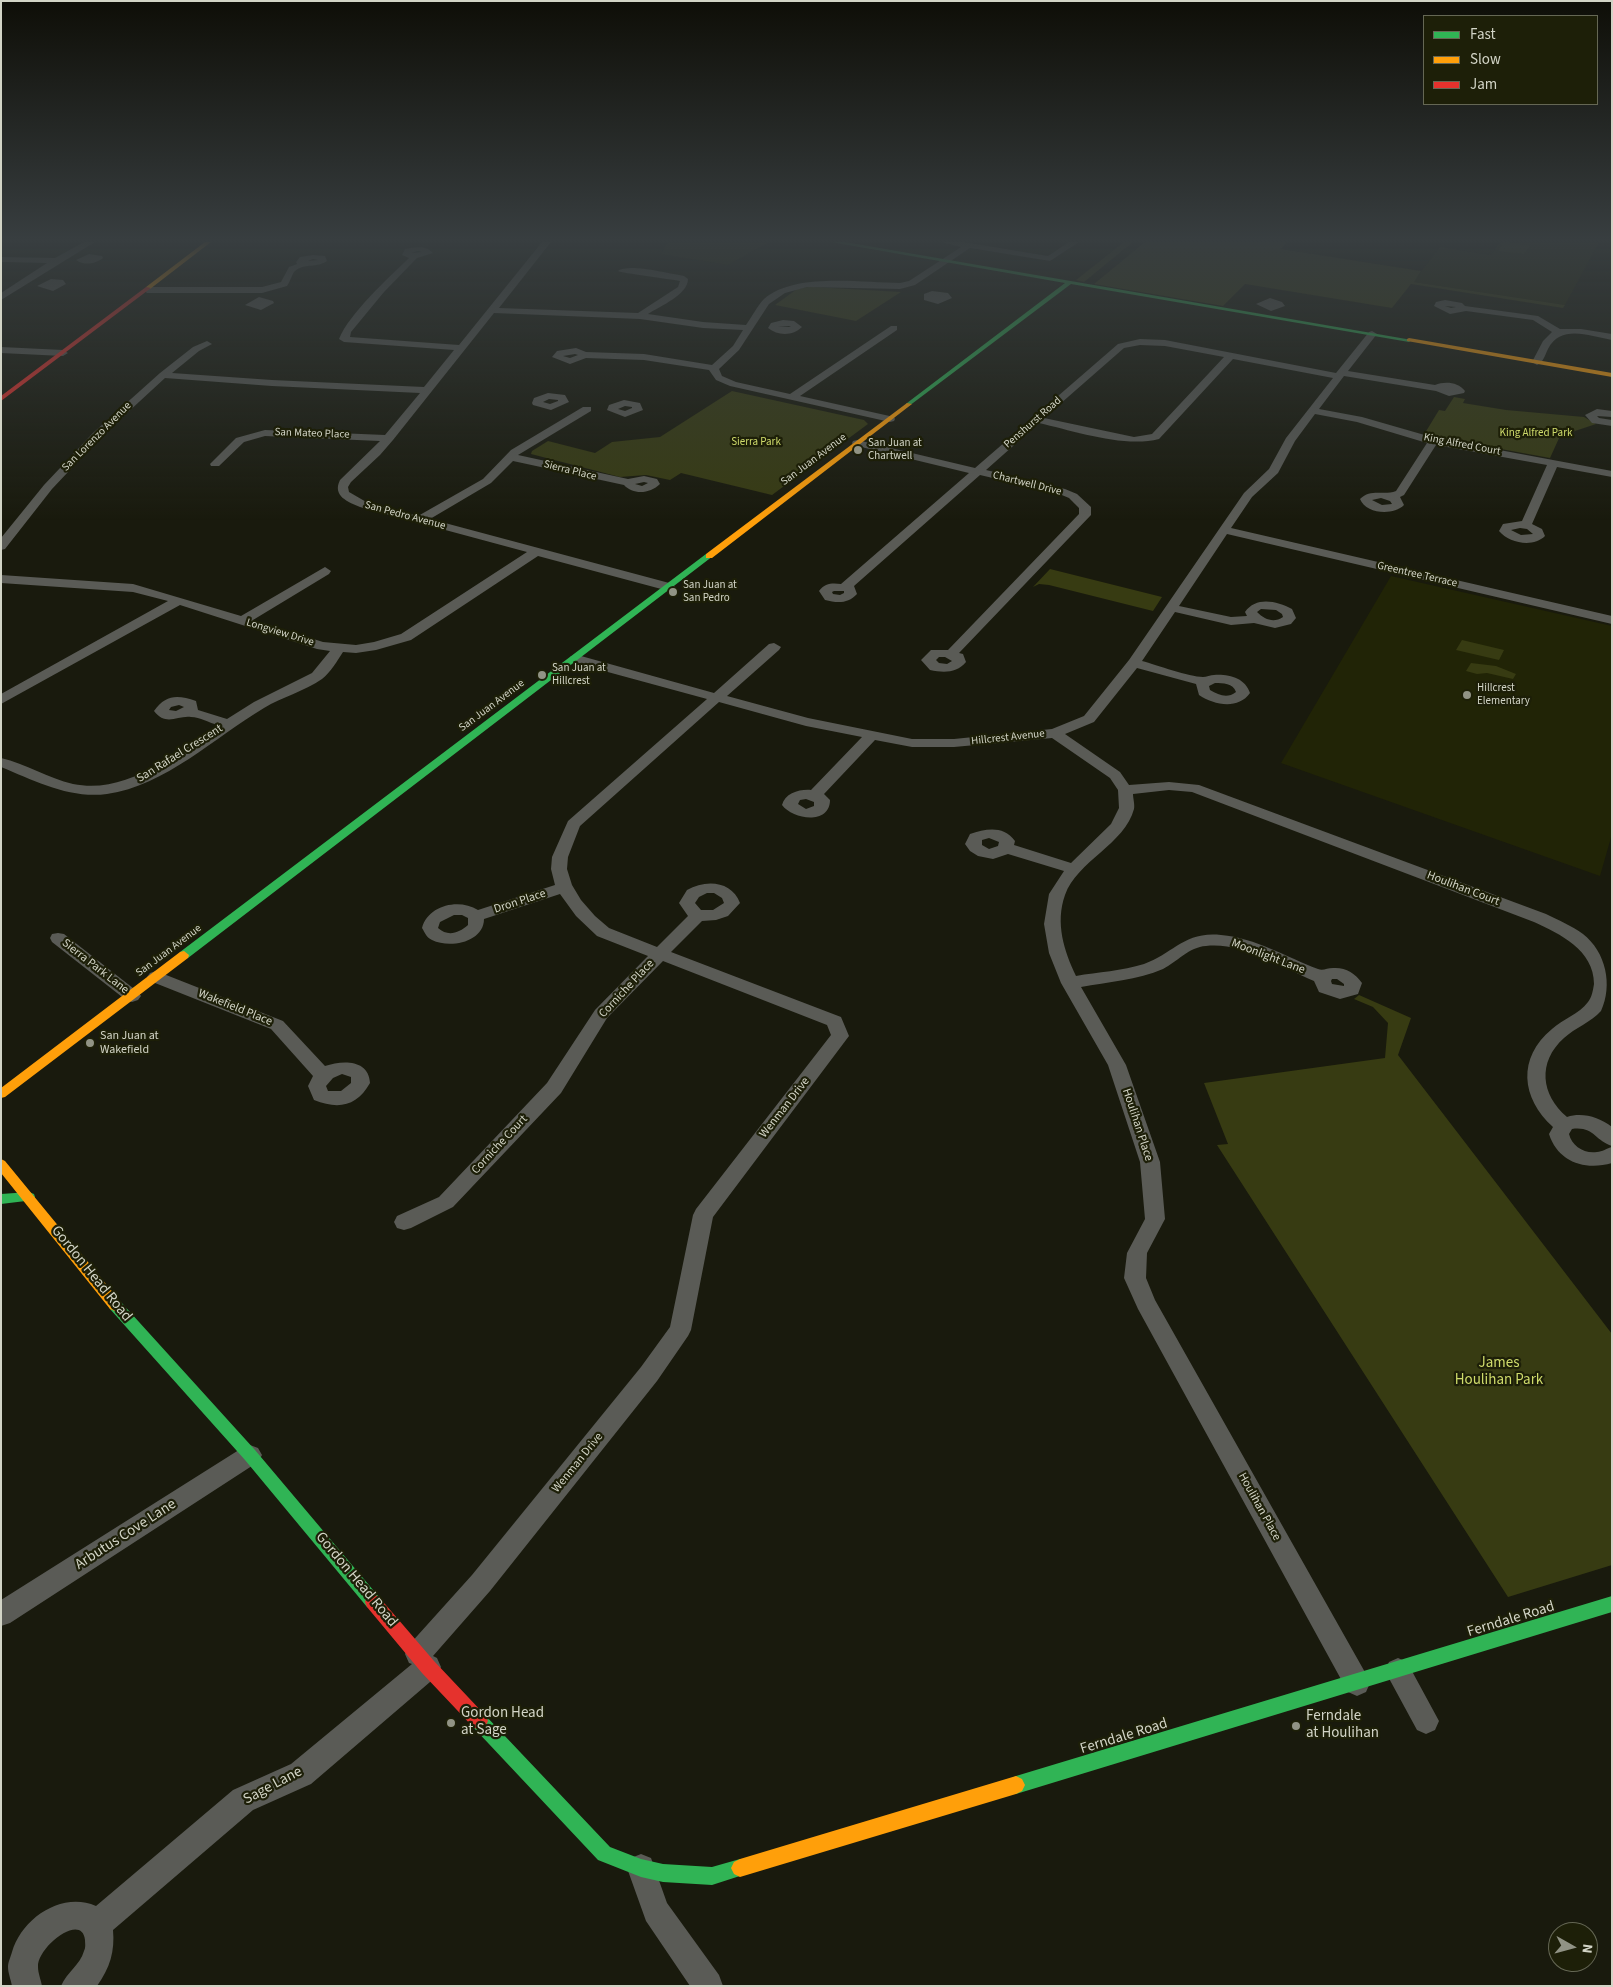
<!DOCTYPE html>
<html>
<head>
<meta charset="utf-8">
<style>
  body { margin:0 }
  #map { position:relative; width:1613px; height:1987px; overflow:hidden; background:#191a0d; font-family:"Source Sans 3",sans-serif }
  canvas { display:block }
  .frame { position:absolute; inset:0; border:2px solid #d2d4c6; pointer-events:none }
  .legend { position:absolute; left:1423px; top:15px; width:175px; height:90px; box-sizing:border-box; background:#1d1f08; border:1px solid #656754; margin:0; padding:6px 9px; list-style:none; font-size:15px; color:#d2d4c6 }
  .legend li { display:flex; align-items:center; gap:10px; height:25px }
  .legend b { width:25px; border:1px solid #656754 }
  .north { position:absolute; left:1548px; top:1922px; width:50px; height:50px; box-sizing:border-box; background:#1d1f08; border:1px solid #656754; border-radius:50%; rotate:97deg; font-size:14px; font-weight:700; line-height:20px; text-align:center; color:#d2d4c6 }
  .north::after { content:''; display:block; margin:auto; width:18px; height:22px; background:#919385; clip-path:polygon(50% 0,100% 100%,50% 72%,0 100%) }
</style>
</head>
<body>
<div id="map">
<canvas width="1613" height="1987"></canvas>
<div class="frame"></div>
<ul class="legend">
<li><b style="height:6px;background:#30b455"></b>Fast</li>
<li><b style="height:6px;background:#ff9f0a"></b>Slow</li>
<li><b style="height:6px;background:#e5322d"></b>Jam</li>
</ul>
<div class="north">N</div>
</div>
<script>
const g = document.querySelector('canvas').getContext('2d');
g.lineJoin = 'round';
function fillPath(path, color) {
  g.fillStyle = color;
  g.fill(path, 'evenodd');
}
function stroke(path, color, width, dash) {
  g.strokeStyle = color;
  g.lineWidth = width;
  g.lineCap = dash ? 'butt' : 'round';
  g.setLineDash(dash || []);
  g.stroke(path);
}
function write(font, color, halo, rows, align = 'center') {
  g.font = font + ' "Source Sans 3",sans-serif';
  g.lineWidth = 4.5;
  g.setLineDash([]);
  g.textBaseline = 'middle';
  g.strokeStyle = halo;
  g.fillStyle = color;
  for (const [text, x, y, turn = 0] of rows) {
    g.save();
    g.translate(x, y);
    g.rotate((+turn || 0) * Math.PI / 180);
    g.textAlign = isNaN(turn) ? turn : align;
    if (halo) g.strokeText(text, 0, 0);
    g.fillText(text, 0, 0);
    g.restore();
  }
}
fillPath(new Path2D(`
  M668,242H769L728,265L661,254Z
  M1500,242H1599L1565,305L1413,282L1440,247L1491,255Z
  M1391,576L1612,626V834L1600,876L1281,763Z`), '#212406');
fillPath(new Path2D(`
  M1124,242H1133L1084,282L1076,280Z
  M1145,242H1287L1281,249L1421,271L1414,282L1565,305L1563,308L1411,284L1392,308L1245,284L1223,306L1094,284Z
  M1504,242H1506L1530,246L1524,254L1498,251Z
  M808,287H814L901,292L856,321L775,305L797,289Z
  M732,391L864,420L868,424L772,495L681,473L670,480L646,475L620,477L531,454L532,451L548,441L595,453L612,442L660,437Z
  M1454,397L1465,399L1463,403L1506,410L1584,417L1596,424L1560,436L1550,458L1441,438L1425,433L1439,410L1445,411Z
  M1050,569L1162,597L1153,611L1049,585L1039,584L1033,587Z
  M1462,640L1504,650L1499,660L1456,650Z
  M1471,663L1496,666L1516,674L1513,679L1487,673L1477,674L1466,671Z
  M1359,995L1411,1018L1398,1055L1612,1334V1565L1508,1597L1217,1145L1228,1144L1204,1083L1385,1058L1388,1023L1373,1007L1354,999Z`), '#373b12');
fillPath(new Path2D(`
  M84,242H95L1,300V293L47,263L1,262V257L55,258Z
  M542,242H551L499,308L638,313L678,287L680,281C670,279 621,273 618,271C628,263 670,274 684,276L688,279C688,295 660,306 648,314L703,322L746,325C752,317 757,306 764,299C795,272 861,283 900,283L909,281L961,247L941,242H963L1048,256L1069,242H1079L1050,261L970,248L915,285L900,289L807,287L785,293L769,304L739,350L719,369L722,376L736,382L790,394L891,326H897V330L800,396L894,417L895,419L894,421L890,422L730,386L716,380L709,370L644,360L586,358L570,364L552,357L557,351L576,348L586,352L644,354L712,365L733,346L743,330L703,328L640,319L494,313L393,440L380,455L351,482L348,487L349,492L368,503L418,516L483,479L511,450L583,407H591V411L518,455L628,479L644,476L657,479L660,484C650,494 633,495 624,485L513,461L491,483L430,519L673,584L675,587L673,590H665L538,556L411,640L376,650L356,653L343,652C337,661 331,672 322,679C305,691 282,697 264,708C215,737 165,786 107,794C70,799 35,781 1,767V758C26,764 48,778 73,784C128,795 175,753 218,725C209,723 200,717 191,717C178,715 166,727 154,711C166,694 178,695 196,701L198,710L227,719L254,702L312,673L330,651L317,649L180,605L1,704V694L168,601L133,592L1,583V575L133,584L241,616L325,567L331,571L329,574L253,620L323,642L356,645L374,642L401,634L527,552L360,507C348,502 332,496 340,480L380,441L265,436L244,442L219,466H211L210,464L236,438L265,430L385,435L420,393L272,386L165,378L101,437L52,489L5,549L1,550V538L44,485L93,433L160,373L193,347L207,341L212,344L199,351L172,373L272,380L424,387L454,350L344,342L339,339C349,314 389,277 409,258L402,255L405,249C415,247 426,245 433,253L417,258L384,292L351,332L350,337L459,345ZM418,251L422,252L411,253ZM575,354L578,355L570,358L563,356ZM644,482L648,483L642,486L635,484ZM179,705L184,707L176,711L169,710L171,707Z
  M89,254L102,256L103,258C96,264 84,266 76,260Z
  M313,255L325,256L327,261C318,268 304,263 295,271C292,274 290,282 287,286L262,293H147L143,290L147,287H262L281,282L289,267L297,264L296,262L300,257ZM313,259L318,260L308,261Z
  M51,279L63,280L66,284L53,291L37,286Z
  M932,291L948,293L952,298L938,304L924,300V294Z
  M259,297L273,301L274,303L261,310L245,305Z
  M1270,298L1282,302L1285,306L1271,311L1256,304Z
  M1445,300L1462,303L1465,306L1538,316L1560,329H1581L1612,334V340C1589,336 1561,324 1548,349C1545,355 1543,363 1537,365L1532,362L1543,341L1552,332L1533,320L1466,311L1450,314L1434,306L1436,302ZM1445,306L1456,307L1451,308Z
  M783,320L794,321L802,327C793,336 778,336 768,328L771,323ZM789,326L791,327H778Z
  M1372,331L1377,334L1348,371L1435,385C1445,381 1458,382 1465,391L1464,393L1449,396L1436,391L1344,376L1319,409L1362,417L1435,438L1612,471V477L1557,467L1532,524L1542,529L1545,536C1533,548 1509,543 1499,531L1503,524L1522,521L1547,465L1436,445L1404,495L1400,497L1404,505C1393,516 1366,514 1360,499C1371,488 1384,496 1396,491L1427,443L1357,422L1315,414L1295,441L1278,473L1252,497L1231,528L1612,616V624L1227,534L1179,606L1231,617L1247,616L1245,612C1256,596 1277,601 1292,609L1296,618L1291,624L1275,628L1254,623L1231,625L1175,612L1142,661C1157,665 1189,677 1203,677C1206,677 1211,675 1214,675C1229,674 1245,678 1250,693C1238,710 1214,705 1199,695L1196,684L1137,668L1094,722L1065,734L1120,772L1129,785L1169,782L1199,785L1546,914C1558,920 1572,926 1583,934C1606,952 1613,985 1601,1011C1591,1022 1575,1028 1564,1038C1537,1062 1541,1095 1567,1117C1582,1112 1599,1117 1612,1127V1146C1595,1141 1594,1126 1572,1129L1569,1134C1572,1146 1584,1154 1597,1152C1602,1152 1607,1148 1612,1147V1163C1585,1171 1558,1162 1549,1134L1553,1127C1521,1098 1517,1058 1552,1029C1563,1019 1579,1014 1588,1002C1592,997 1593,990 1594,984C1594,950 1560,934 1534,922L1192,792L1169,790L1133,794C1133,798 1135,805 1134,809C1125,844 1077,861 1065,895C1055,923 1064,951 1076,976C1098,972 1122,971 1144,964C1173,954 1184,931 1221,935C1256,938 1286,957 1318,969C1323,971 1327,968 1333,968C1345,967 1355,973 1362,983L1358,994L1340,999L1319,992L1314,981C1281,967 1243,942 1206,946C1189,947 1177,962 1163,969C1138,980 1107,982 1081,987L1126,1065L1160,1162L1165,1219L1147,1253L1146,1278L1155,1300L1366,1674L1370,1683L1366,1692L1357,1696L1348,1692L1138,1309L1124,1278L1127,1253L1145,1219L1140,1162L1108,1065L1061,983L1049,953L1044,924L1049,894L1064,871L1008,854L993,859L978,856L970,851L965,844L970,834C986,829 1003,825 1015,841L1014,845L1071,863L1111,824L1119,808L1118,790L1110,778L1052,738L954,747H912L875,740L824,794L830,800C830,825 793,820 782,805C785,793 800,789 811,790L862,737L806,726L719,702L580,826L568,857L567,869L572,885L581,900L595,916L609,928L657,947L688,916L679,903L687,890C706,879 732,881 740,903L728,916L716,920L702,921L671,952L841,1017L849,1036L713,1217L691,1330L688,1336L657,1381L490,1591L433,1656L437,1658L441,1667L437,1676L311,1784L253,1810L113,1930C115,1951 110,1968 97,1986H61C67,1972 80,1965 84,1951C86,1947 85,1944 85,1940C82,1912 37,1947 38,1967C38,1973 41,1980 42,1986H12C11,1980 8,1973 8,1967C8,1962 11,1956 12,1952C22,1918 62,1891 96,1906L233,1790L291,1764L412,1664L409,1663L405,1654L409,1645L472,1575L641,1367L670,1327L693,1215L696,1209L831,1035L827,1025L663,961L607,1018L561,1093L453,1207L411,1228L404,1230L397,1228L394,1222L397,1216L439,1197L547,1083L595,1010L648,956L597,936L576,916L560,894L484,919C484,942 450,949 432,940C427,938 425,933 422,928C428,905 459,898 478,910L555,885L551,869L552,857L568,821L707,699L571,662L569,659L571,656H581L714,693L769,644L774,643L781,647L779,650L727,696L808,718L912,739H954L1052,729L1084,716L1129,660L1244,493L1269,469L1286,438L1333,378L1233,359L1159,439C1124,448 1074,431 1039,423L986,470L1065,489L1077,494L1091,507V515L959,653L963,654L966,662C957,673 944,673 930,670L921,660L931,650H948L1079,514V508L1069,498L1057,493L980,475L854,586L857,594C848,604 837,603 825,600L819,591C825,583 832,583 841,584L969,473L853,445L852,443L853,441L857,440L975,468L1118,344L1140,339L1165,340L1336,373L1369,332ZM1140,345L1165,346L1224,357L1152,434L1134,437L1044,418L1124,348ZM1381,498L1390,501L1392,504L1382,505L1372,500ZM1520,528L1527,529L1533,534L1521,535L1511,530ZM834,591H844V593L840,595L833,594L832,592ZM1261,609L1276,610L1282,614L1283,617C1274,623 1265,620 1257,612ZM939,657H945L952,661L947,664L939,663L936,660ZM1215,683C1223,683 1233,683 1236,692C1227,699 1219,695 1210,690L1209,686ZM806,799L814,802V806L806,809L798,804L800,800ZM989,838L999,842L998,846L989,849L982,845V840ZM707,893H714L722,898L724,903L713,910H701L695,903L699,897ZM454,915H462L468,918V925C459,933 448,937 438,928L440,922ZM1332,979H1337L1344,984V986L1332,984L1331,981Z
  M1,347L63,350L68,353L63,356L1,353Z
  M548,393L565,395L569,402L551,410L533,405L532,403L534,398ZM549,399L558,400V401L550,404L543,402Z
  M624,400L640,403L643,410L625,417L607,410L609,405ZM625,406L632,407V408L625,411L618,409Z
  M1597,409L1612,411V417L1597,416L1599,418L1612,420V426L1592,423L1585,415Z
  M58,933L64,934L138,992L141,996L138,1000L132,1002L126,1000L52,942L50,938L52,934Z
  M156,971L283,1021L325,1066C342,1060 369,1059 370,1083C357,1106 339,1110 314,1100L308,1086L313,1076L271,1029L150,981L147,977L150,973ZM342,1074L351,1077V1083L341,1091H328L326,1086L333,1078Z
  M250,1445L258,1448L262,1455L258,1462L10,1623L1,1626V1600L242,1448Z
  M1398,1658L1407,1662L1439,1721L1435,1730L1426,1734L1417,1730L1385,1671L1389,1662Z
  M641,1854L651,1858L667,1903L719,1975L723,1986H690L646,1921L627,1868L631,1858Z`), '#5a5b56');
fillPath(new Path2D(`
  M831,242H845L1412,340L1409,342L1071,284L909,406L906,404L907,403L1065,283Z
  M706,554L713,556L188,958H180L179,955L180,952Z
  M29,1192L34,1194L35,1197L34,1200L1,1204V1194Z
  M115,1299L120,1301L255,1450L379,1597L381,1602L379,1607L373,1610L367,1607L245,1460L110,1309L108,1305L110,1301Z
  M1612,1596V1612L1016,1794L1010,1791L1007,1785L1010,1779L1016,1776Z
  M479,1712L485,1715L610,1847L641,1859L663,1864L712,1867L740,1859L746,1862L749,1868L746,1874L712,1885L663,1882L641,1877L598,1860L473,1727L470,1721L473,1715Z`), '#30b455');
fillPath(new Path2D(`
  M205,242H211L150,289H146V287Z
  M1409,338L1612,373V377L1407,341V339Z
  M907,403L912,404L712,558H706V554Z
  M184,951L189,955L188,958L5,1097L1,1098V1088L180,952Z
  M1,1159L5,1161L120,1301L122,1305L120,1309L115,1311L110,1309L1,1173Z
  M1016,1776L1022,1779L1025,1785L1022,1791L1016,1794L740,1877L734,1874L731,1868L734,1862L740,1859Z`), '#ff9f0a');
fillPath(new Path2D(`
  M146,287L151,288L1,401V396Z
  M373,1594L379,1597L434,1661L485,1715L488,1721L485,1727L479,1730L473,1727L422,1673L367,1607L365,1602L367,1597Z`), '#e5322d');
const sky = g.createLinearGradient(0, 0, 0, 521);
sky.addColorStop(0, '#0e0e07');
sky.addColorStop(0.46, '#383e40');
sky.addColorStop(1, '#383e4000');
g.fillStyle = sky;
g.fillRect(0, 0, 1613, 521);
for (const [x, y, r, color] of [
  [858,450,5,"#919385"],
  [673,592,5,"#919385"],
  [542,675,5,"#919385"],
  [1467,695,5,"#919385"],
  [90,1043,5,"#919385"],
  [451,1723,5,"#919385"],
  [1296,1726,5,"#919385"]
]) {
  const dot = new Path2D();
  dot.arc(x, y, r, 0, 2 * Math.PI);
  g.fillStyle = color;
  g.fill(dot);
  stroke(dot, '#1d1f08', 2);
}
write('11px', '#d2d4c6', '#1d1f08', [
  ["Penshurst Road",1033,423,-41],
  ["San Mateo Place",312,434,2],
  ["San Lorenzo Avenue",97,437,-45],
  ["King Alfred Court",1462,445,11],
  ["San Juan Avenue",814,460,-37],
  ["Sierra Place",570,471,14],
  ["Chartwell Drive",1027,484,14],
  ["San Pedro Avenue",405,516,15],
  ["Greentree Terrace",1417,575,13],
  ["Longview Drive",280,633,17],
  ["San Juan Avenue",492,706,-37],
  ["Hillcrest Avenue",1008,738,-6],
  ["San Juan Avenue",169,951,-37]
]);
write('11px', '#cfdb6b', '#1d1f08', [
  ["King Alfred Park",1536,434],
  ["Sierra Park",756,443]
]);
write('11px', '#d2d4c6', '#1d1f08', [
  ["San Juan at",868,444],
  ["Chartwell",868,457],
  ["San Juan at",683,586],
  ["San Pedro",683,599],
  ["San Juan at",552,669],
  ["Hillcrest",552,682],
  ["Hillcrest",1477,689],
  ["Elementary",1477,702]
], 'left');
write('12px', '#d2d4c6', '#1d1f08', [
  ["San Rafael Crescent",180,754,-32],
  ["Houlihan Court",1463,889,21],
  ["Dron Place",520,902,-18],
  ["Moonlight Lane",1268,957,21],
  ["Sierra Park Lane",95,967,38],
  ["Corniche Place",627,989,-47],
  ["Wakefield Place",235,1008,22],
  ["Wenman Drive",785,1108,-52],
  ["Houlihan Place",1137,1125,72],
  ["Corniche Court",500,1145,-47],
  ["Wenman Drive",578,1463,-51],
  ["Houlihan Place",1259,1507,61]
]);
write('12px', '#d2d4c6', '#1d1f08', [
  ["San Juan at",100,1036],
  ["Wakefield",100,1050]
], 'left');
write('15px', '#d2d4c6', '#1d1f08', [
  ["Gordon Head Road",91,1274,51],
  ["Arbutus Cove Lane",126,1535,-33],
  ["Gordon Head Road",356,1580,50],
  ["Ferndale Road",1511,1620,-17],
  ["Ferndale Road",1124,1737,-17],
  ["Sage Lane",273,1786,-28]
]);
write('15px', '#cfdb6b', '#1d1f08', [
  ["James",1499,1364],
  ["Houlihan Park",1499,1381]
]);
write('15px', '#d2d4c6', '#1d1f08', [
  ["Gordon Head",461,1714],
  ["at Sage",461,1731],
  ["Ferndale",1306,1717],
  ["at Houlihan",1306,1734]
], 'left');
</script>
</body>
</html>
